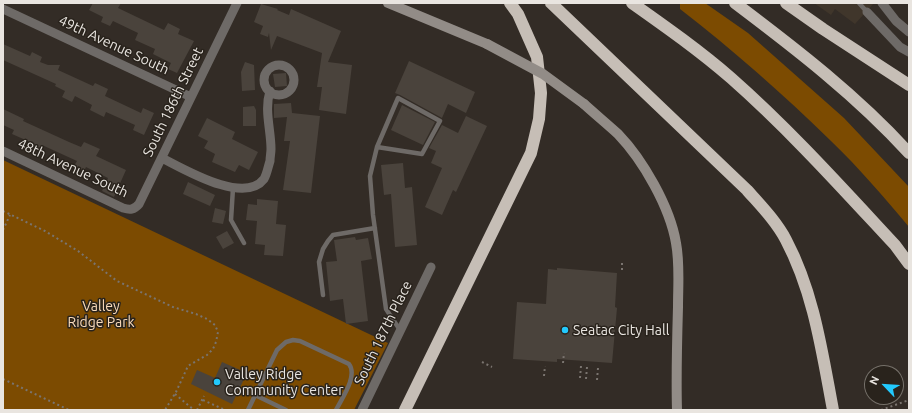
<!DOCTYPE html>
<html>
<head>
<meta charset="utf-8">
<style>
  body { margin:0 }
  #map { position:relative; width:912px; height:413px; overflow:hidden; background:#332c26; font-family:Ubuntu,sans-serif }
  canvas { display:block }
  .frame { position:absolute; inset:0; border:4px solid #e9e5e0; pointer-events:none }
  .north { position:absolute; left:864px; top:365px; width:40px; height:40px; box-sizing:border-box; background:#29231c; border:1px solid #76716a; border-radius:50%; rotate:295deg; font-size:11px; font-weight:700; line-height:16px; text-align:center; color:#e9e5e0 }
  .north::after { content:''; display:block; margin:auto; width:14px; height:18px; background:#22c9fd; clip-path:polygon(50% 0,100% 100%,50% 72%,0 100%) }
</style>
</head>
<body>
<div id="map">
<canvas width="912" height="413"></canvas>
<div class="frame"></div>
<div class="north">N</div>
</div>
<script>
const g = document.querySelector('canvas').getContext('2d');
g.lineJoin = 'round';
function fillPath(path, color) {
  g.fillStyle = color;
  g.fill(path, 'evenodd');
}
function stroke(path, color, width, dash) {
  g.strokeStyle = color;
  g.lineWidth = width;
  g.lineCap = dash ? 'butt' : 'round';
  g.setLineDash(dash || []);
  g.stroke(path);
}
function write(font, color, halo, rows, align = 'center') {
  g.font = font + ' Ubuntu,sans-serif';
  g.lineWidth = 3;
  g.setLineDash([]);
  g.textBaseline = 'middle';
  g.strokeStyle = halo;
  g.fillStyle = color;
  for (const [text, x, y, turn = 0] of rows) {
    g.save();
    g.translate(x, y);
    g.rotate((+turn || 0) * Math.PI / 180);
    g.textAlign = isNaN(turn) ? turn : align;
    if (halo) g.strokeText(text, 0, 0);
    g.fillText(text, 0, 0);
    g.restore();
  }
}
fillPath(new Path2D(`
  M814,3H874L855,24L835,9L831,15Z`), '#40362b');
fillPath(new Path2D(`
  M680,3H705L748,33L844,118L909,187V227C884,197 859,168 831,141C783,94 733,50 680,9Z
  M3,160L388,343L354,410H3Z`), '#7c4b01');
fillPath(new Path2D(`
  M93,3H121L118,8L164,30L168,23L180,29L178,34L194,41L177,73L168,69L171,63L153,54L155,49L135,40L138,33L113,21L110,26L101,22L103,17L89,10Z
  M261,4L278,9L277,10L289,15L291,9L341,31L328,62L352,65L346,114L319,110L322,87H317L322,53L277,36L271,50L269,33L268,37L260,34L263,26L254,22Z
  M3,44L30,56L32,52L42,57L40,62L48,65H60L58,70L93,86L95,83L108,89L105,96L141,113L143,108L154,113L144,135L133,130L135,125L106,112L104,117L90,110L92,105L75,96L72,102L62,97L65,91L55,86L56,84L3,60Z
  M409,61L475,92L466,113L448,104L442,118L400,95L395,93Z
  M245,62L254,65L255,90L242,91L241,72Z
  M286,73L287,86L275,87L273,74Z
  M291,103L292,113L320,116L311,193L283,190L290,141H284L287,117L274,118V104Z
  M402,105L435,122L423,145L391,130Z
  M254,106L256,110V126H243V107Z
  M3,109L24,119L23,121L69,142L81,147L84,142L100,149L96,156L126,170L114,197L102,191L108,178L86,167L84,171L74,166L77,161L42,145L39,151L29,146L30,142L12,134L14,130L3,125Z
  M466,116L487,126L456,192L453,190L442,215L425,207L442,168L431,163L436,151L429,148L442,125L458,133Z
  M207,118L235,132L232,139L258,152L249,170L239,165L235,172L212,162L215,154L204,148L208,141L198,136Z
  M403,163L405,188L412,187L417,245L395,247L391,194L384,195L381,165Z
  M188,182L215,195L210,206L183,194Z
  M257,199L278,201L276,224L286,225L283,256L264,255L265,245L255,244L257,221L246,220L248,204L257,205Z
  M215,208L226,211L223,224L212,222Z
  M227,231L234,243L223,249L216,237Z
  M355,237L356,240L368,238L372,259L361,261L368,321L346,324L343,299L330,301L326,262L337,261L334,240Z
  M557,268L617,273L615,307L617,308L612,363L557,359V362L513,359L517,302L546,304L548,269L557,270Z
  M222,362L247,373L232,404L191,384L197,370L215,378Z`), '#4a433c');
stroke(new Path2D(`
  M3,211L45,231L78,251L117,281L173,307L196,314L207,319L215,325L218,332L216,342L213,349L207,355L188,366L176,392L165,410
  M3,230L10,215
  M622,270V261
  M482,362L492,367
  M563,363L564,353
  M544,376L545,366
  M580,378L581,366
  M3,379L69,410
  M586,379L587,367
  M597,380L598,368
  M175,394L194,410
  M203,400L225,410
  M197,410L204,396
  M881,410L909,400`), '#7a746f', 2, [2, 3]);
stroke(new Path2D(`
  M859,3L867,12
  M377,147L422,154L440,121L398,98L377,147L370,176L373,215L386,309L400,330
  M233,188L231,220L244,243
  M323,295L319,262L323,249L328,241L333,235L375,228
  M255,395L286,410
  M248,410L277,350L286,342L293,340L300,341L349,364C358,376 342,398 336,410`), '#6e6a67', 4.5);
stroke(new Path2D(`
  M882,3L896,21L909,32
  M3,9L191,97
  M867,12L900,47L909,52
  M264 80a15 15 0 1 1 30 0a15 15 0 1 1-30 0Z
  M3,151L123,208C130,210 134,210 139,204L237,3
  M162,158C184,169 244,205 264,179C267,174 268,167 270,161C270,157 271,153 271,149C271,130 264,110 270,91
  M362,410L431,267`), '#6e6a67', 9);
stroke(new Path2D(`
  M388,3L487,44
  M584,104C595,114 607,124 618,134C643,160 670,207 676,243C680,264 678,285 678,307C677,341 676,376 677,410`), '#928c87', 10);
stroke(new Path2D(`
  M551,3L747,190C761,206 776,221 786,240C814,293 822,352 833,410
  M632,3C666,27 700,51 731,78C790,130 842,188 895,245L909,264
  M735,3C796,49 857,96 909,153
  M786,3L823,29L909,85
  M405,410L531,153L539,119L541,93L537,57L518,14L510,3`), '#c6beb6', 12);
stroke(new Path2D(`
  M487,44L543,74L584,104`), '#928c87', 10);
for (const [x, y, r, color] of [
  [565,330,4,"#22c9fd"],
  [217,382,4,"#22c9fd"]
]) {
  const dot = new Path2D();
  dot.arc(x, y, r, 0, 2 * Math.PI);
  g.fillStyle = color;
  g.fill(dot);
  stroke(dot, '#29231c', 1.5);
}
write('14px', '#e9e5e0', '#29231c', [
  ["49th Avenue South",114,45,25],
  ["South 186th Street",173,102,-64],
  ["48th Avenue South",73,168,25],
  ["South 187th Place",383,333,-64]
]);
write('14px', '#fadbbb', '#29231c', [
  ["Valley",101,306],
  ["Ridge Park",101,322]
]);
write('14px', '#e9e5e0', '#29231c', [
  ["Seatac City Hall",573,330],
  ["Valley Ridge",225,374],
  ["Community Center",225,390]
], 'left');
</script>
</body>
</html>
